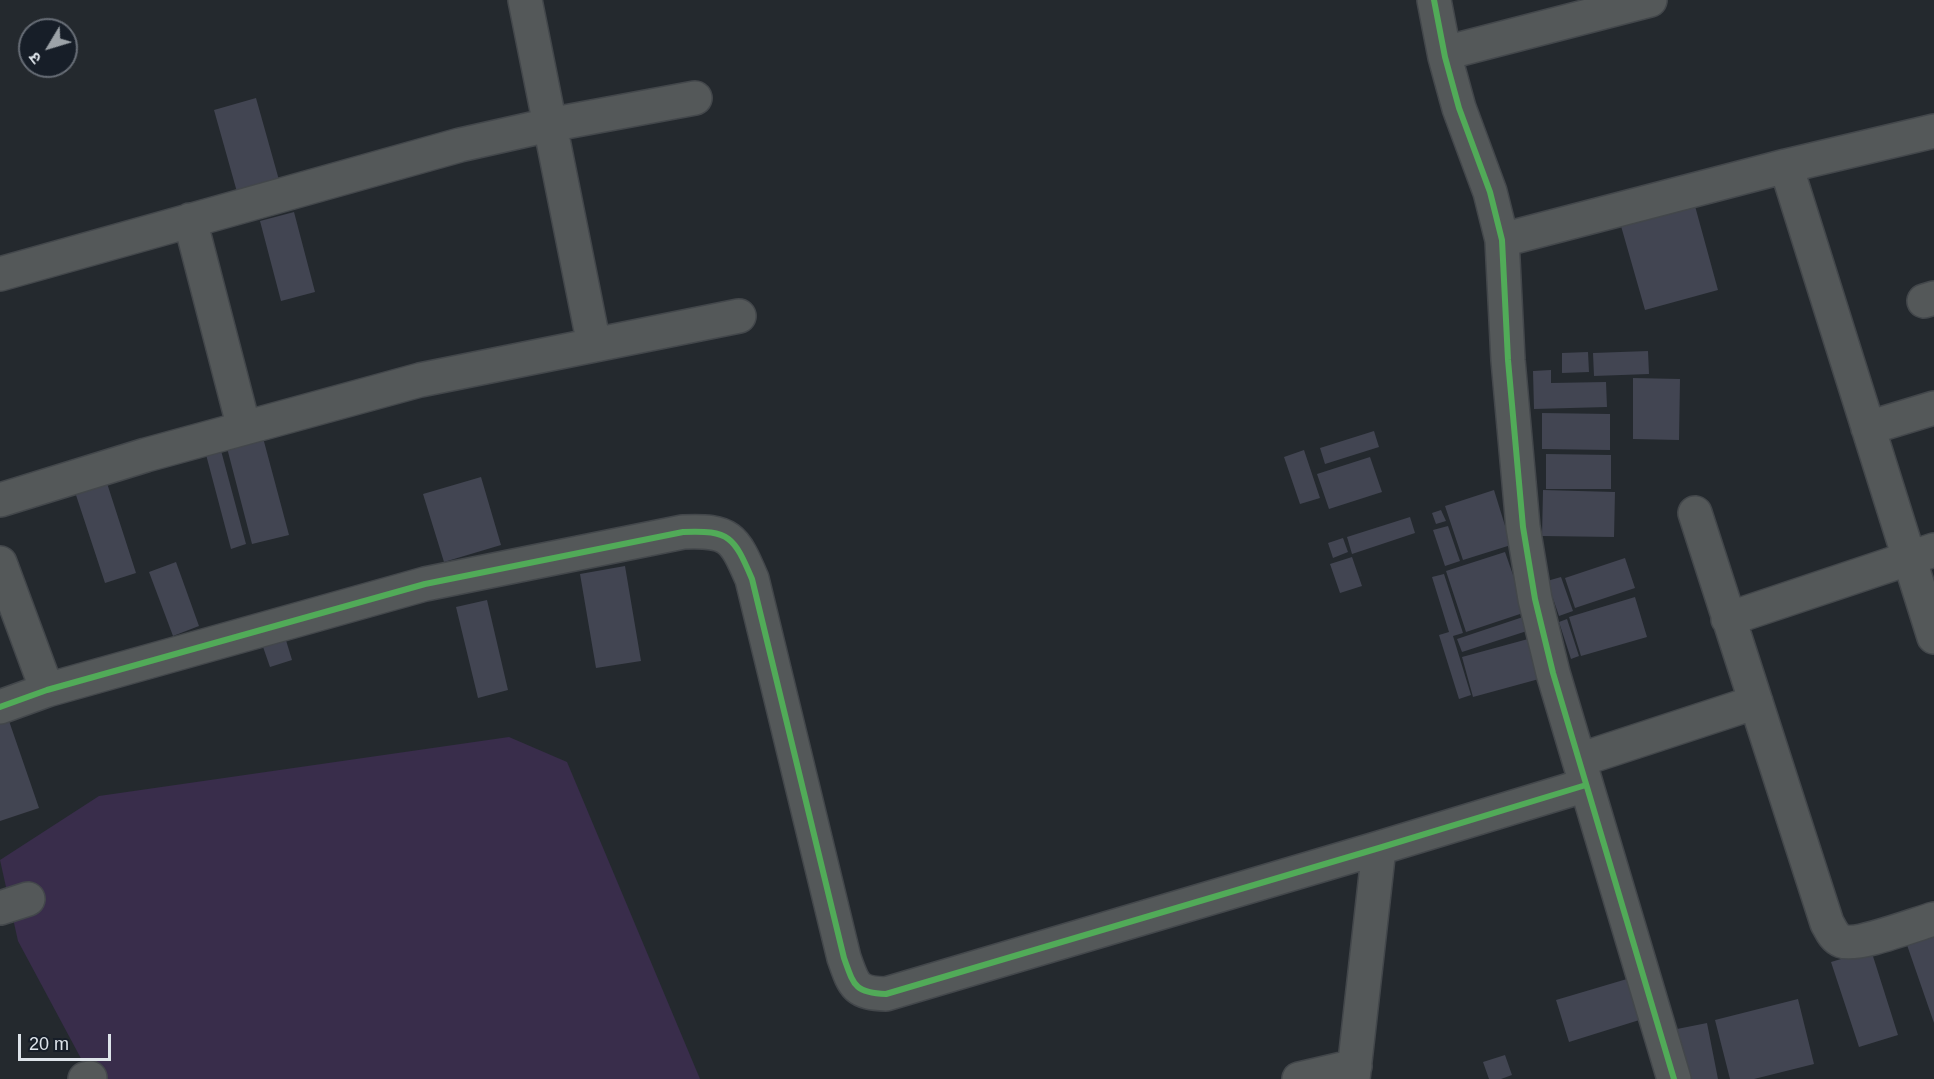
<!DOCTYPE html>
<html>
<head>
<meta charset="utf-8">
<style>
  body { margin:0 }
  #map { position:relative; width:1934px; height:1079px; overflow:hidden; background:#24292e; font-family:Helvetica,"Noto Sans Devanagari",sans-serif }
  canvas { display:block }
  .north { position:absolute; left:18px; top:18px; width:60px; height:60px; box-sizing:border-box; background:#171e28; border:2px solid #676d76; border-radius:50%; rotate:232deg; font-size:16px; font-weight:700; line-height:24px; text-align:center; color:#dee4ea }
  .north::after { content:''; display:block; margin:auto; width:21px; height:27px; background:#9da3a8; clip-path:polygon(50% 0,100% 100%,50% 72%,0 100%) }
  .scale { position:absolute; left:18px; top:1034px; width:93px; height:27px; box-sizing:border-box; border:3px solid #dee4ea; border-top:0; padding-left:8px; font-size:18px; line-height:21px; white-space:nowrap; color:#dee4ea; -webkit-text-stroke:4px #171e28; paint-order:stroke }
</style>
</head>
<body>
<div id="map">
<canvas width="1934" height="1079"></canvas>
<div class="north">उ</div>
<div class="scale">20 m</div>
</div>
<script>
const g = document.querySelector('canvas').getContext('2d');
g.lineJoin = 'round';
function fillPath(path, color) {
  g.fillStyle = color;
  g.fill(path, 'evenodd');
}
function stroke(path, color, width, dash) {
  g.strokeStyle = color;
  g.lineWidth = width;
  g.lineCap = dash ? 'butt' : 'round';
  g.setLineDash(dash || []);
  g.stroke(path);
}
fillPath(new Path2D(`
  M509,737L567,762L700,1079H92L18,941L0,860L99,796Z`), '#392d4b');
fillPath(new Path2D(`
  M256,98L279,180L237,192L214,110Z
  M1695,206L1718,290L1645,310L1621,226Z
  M294,212L315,292L281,301L260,221Z
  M1648,351L1649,374L1594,376L1593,353Z
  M1588,352L1589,372L1562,373V353Z
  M1551,370V383L1606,382L1607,407L1534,409L1533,371Z
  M1633,378L1680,379L1679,440L1633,439Z
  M1542,413L1610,414V450L1542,449Z
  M1374,431L1379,447L1325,464L1320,448Z
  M262,434L289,535L252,544L226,444Z
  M219,443L246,544L231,549L204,447Z
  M1304,450L1320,498L1300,504L1284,457Z
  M1546,454L1611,455V489H1546Z
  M1370,457L1382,492L1329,509L1317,474Z
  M105,477L136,573L105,583L73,486Z
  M481,477L501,545L444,562L423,494Z
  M1494,490L1511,545L1463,560L1445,506Z
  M1543,490L1615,492L1614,537L1542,536Z
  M1441,510L1446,521L1436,524L1432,513Z
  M1410,517L1415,533L1352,554L1347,537Z
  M1448,526L1460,561L1445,566L1433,530Z
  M1343,538L1348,552L1333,558L1328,543Z
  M1505,552L1526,612L1466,632L1446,571Z
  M1352,557L1362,586L1340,593L1330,564Z
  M1625,558L1635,588L1575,608L1565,578Z
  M176,562L199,626L173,636L149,572Z
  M625,566L641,661L596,668L580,574Z
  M1444,574L1463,633L1453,636L1471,695L1459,699L1439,635L1449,632L1432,577Z
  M1561,577L1573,611L1559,616L1547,581Z
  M1635,597L1647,637L1581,656L1569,617Z
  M487,600L508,690L478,698L456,607Z
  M1526,616L1530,630L1462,652L1457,639Z
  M1567,619L1579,656L1571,659L1559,622Z
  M285,637L292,660L270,667L262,644Z
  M1528,639L1539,679L1473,697L1462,657Z
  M8,718L39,808L0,821V721Z
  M1934,936V1023L1907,945Z
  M1871,950L1898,1035L1859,1047L1831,962Z
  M1637,976L1649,1017L1569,1042L1556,1000Z
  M1798,999L1814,1064L1754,1079H1730L1715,1020Z
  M1707,1023L1718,1079H1687L1677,1029Z
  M1505,1055L1512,1075L1501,1079H1489L1483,1062Z`), '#424552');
const minor = new Path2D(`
  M525,0L594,345
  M1434,0L1445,57L1459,108L1490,192L1502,240L1508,360L1523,527L1535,599L1553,673L1674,1079
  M1445,53L1650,0
  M1786,166L1934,637
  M190,220L244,428
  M1502,240L1786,166L1934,131
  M0,274L460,145L549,125L695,98
  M1924,301L1934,298
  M1868,428L1934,408
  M0,500L146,455L420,380L739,316
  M1695,513L1827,923C1831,930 1834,938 1842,941C1857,947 1916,924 1934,919
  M0,563L47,690
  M1728,619L1934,550
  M0,707L47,690L425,584L683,532C730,530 734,537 752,579L844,958C854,986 855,993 886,994L1379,848L1586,785
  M1579,760L1756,702
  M0,908L28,899
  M85,1079L90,1078
  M1299,1079L1355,1066
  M1353,1079L1379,848`);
stroke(minor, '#43474b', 36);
stroke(minor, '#545859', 33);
stroke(new Path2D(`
  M1434,0L1445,57L1459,108L1490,192L1502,240L1508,360L1523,527L1535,599L1553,673L1674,1079
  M0,707L47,690L425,584L683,532C730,530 734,537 752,579L844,958C854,986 855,993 886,994L1379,848L1586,785`), '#51ab58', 6);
</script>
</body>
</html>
